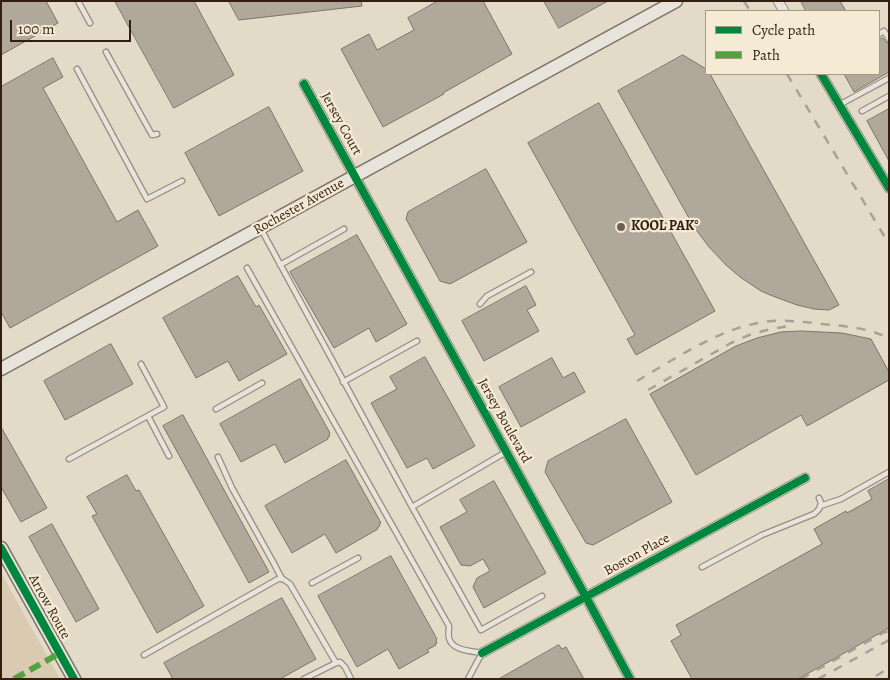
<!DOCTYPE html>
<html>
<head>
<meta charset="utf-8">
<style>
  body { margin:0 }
  #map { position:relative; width:890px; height:680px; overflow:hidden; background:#e4dac8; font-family:Alegreya,serif }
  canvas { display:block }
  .frame { position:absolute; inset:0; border:2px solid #331e11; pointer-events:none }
  .legend { position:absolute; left:705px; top:10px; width:175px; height:65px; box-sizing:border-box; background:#f5ead3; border:1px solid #a79885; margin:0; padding:6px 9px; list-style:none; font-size:15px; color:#331e11 }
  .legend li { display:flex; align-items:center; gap:10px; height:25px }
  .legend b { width:25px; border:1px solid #a79885 }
  .scale { position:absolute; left:10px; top:20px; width:121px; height:22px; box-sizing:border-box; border:2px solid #331e11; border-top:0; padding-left:6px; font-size:15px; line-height:18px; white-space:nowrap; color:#331e11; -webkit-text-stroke:4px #f5ead3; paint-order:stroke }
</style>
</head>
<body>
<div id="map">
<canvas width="890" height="680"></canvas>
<div class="frame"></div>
<ul class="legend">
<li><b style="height:6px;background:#00873e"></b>Cycle path</li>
<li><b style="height:6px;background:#52a23f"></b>Path</li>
</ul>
<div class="scale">100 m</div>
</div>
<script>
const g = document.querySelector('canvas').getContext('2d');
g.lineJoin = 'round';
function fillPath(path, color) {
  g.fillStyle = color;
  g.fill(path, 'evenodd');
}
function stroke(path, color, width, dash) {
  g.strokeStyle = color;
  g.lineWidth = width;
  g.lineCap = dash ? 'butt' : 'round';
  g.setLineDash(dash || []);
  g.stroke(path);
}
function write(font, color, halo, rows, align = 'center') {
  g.font = font + ' Alegreya,serif';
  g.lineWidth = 4.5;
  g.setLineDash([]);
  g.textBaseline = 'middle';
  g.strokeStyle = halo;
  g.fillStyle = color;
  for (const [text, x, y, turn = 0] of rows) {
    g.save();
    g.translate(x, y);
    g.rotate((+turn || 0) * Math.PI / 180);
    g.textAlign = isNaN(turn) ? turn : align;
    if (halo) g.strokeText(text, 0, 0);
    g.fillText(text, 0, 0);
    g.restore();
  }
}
fillPath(new Path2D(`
  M1,573L60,679H1Z`), '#d9cab1');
const building = new Path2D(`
  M1,1H46L58,23L1,55Z
  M115,1H194L234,75L174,108Z
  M229,1H361L362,6L239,20Z
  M438,1H483L512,54L443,93L444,94L383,127L341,49L369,34L377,50L414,30L408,18Z
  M544,1H608L559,28Z
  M801,1H840L846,11H806Z
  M883,38L886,42L889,43V72L854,92L844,74H879V40Z
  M683,55L706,69V74H710L839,305L829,310L814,309L797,305L770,295L761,291L740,277L726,265L709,247L694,227L618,91Z
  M53,58L63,77L43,88L117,222L138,210L158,246L10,328L1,312V87Z
  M599,103L715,311L636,355L627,339L635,335L528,143Z
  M269,107L303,171L219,216L185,153Z
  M889,109V161L867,121Z
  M486,169L527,242L450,284L440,281L406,219L408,212Z
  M357,235L407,324L376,342L369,328L334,348L290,272Z
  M238,276L256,307L259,305L287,354L239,381L228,361L196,378L163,318Z
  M526,286L536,305L527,310L539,331L484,361L462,321Z
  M801,331L842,333L871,339L889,372V380L807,426L801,415L696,475L650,394L736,346L757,338L781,332Z
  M111,344L133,384L65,420L44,381Z
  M425,357L475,446L433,469L427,458L407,468L371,403L397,389L390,377Z
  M552,358L563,378L574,372L585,392L521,427L499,387Z
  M300,379L330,433L329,434L330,436L328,437V439L285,463L275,444L241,462L220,424Z
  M183,415L269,572L249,583L163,426Z
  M626,419L672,502L593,545L586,543L545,472L548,461Z
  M1,427L47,508L21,522L1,487Z
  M346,460L381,523L379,524L380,526L377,528L378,529L336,553L325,534L292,553L265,506Z
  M127,475L136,491L139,490L204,606L157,633L92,516L97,514L87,497Z
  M889,479V628L798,679H692L671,641L681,635L676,625L822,544L814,529L846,511L847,513L872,499L868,491Z
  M494,481L546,573L484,608L473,587L477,578L490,571L483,559L470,566L461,565L440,527L467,512L460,500Z
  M52,524L99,609L76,622L29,537Z
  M391,556L437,639L436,640L437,643L435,644L436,645L427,650L429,652L399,669L388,649L357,667L318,596Z
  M282,598L316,659L280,679H173L164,663Z
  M559,645L562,649L566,647L584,679H499Z`);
fillPath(building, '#b1a89c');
stroke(building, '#7d7469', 1);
const lane = new Path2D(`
  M78,1L90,23
  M879,34L884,31L889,39
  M106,52L152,135L157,134
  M77,69L147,199L182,181
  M839,105L889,78
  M862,111L889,96
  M261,229L412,507L481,630L542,596
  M280,265L344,229
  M247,268L449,626C449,630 448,635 449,638C452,651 472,651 482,653L468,679
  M480,304L487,296L531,272
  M343,382L417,341
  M216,409L262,383
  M148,416L169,456
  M218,457L232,488L272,560L282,579
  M69,459L164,407L141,364
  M820,506L841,499L889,472
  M412,507L506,452
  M702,567L762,535L814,514C820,509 823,505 819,498
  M312,583L358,558
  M144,655L278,579H283L290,584L336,663
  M304,679L336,663L340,662L345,667L351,679`);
const street = new Path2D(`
  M778,1L784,11
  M821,74L889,188
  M304,84L586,597L630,679
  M482,653L805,478`);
const secondary = new Path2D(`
  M1,369L676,1
  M1,548L74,679`);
stroke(lane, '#968e82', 7);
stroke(street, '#968e82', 11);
stroke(secondary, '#7d7469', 15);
stroke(lane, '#e9e4db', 4.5);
stroke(street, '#e9e4db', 9);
stroke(secondary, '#e9e4db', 12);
stroke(new Path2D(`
  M744,1L750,11
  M787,74L889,244
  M637,381C678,357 724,325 772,321C789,320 805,322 822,324C845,326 868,328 889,338
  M648,390L731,343L749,335L767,330L788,326
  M876,676L889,668
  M801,679L883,633L889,631
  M818,679L889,640`), '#a7a198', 2.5, [9, 9]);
stroke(new Path2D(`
  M14,679L60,653`), '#52a23f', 6, [12, 6]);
stroke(new Path2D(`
  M821,74L889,188
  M304,84L586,597L630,679
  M1,548L74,679
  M482,653L805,478`), '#00873e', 8);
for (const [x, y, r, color] of [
  [621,227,5,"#716051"]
]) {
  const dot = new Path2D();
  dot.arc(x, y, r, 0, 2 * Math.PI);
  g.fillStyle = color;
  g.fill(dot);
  stroke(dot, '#f5ead3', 2);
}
write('14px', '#331e11', '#f5ead3', [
  ["Jersey Court",341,124,61],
  ["Rochester Avenue",299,207,-29],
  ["Jersey Boulevard",504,421,61],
  ["Boston Place",637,555,-29],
  ["Arrow Route",49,607,61]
]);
write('bold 14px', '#331e11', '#f5ead3', [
  ["KOOL PAK°",631,227]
], 'left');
</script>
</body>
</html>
